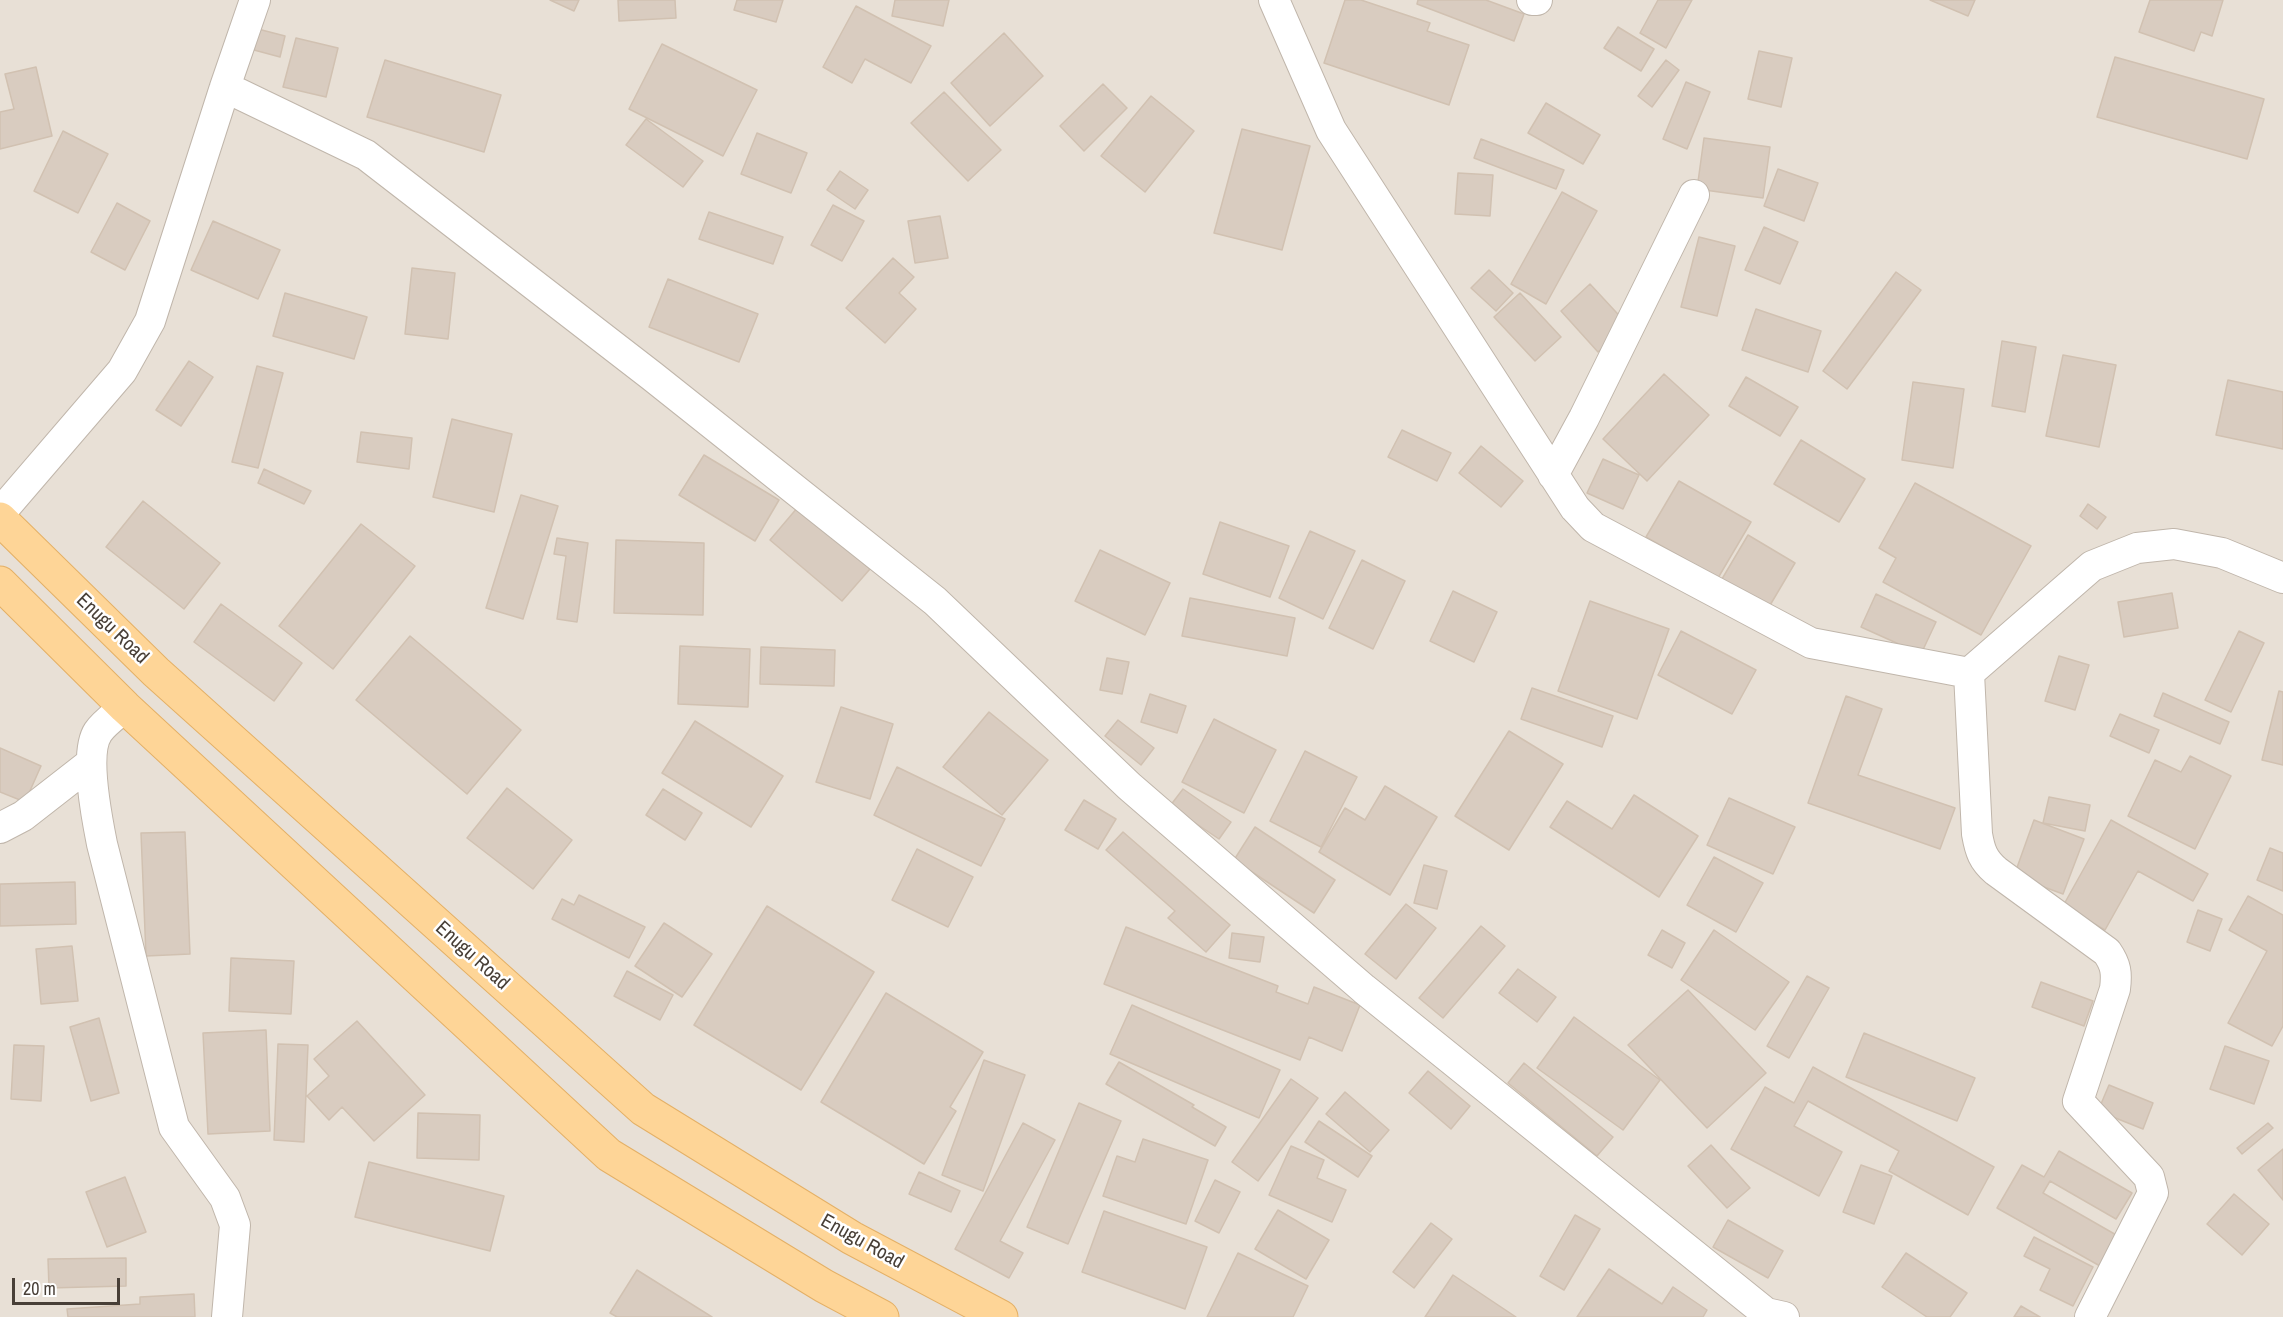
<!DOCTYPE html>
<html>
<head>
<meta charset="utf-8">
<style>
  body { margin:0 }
  #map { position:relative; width:2283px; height:1317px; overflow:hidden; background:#f4efe8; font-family:"Archivo Narrow",sans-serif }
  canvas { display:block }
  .scale { position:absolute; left:12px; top:1278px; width:108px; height:27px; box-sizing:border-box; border:3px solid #483f37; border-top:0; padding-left:8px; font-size:18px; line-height:21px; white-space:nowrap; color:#483f37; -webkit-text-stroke:4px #fff; paint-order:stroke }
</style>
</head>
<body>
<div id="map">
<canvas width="2283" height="1317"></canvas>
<div class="scale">20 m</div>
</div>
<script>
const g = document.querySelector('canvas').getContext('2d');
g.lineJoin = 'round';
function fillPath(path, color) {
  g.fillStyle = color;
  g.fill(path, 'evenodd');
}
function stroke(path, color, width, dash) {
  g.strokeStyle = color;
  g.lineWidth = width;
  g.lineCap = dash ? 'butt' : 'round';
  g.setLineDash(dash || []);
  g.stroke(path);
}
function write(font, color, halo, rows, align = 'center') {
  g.font = font + ' "Archivo Narrow",sans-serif';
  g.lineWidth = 5;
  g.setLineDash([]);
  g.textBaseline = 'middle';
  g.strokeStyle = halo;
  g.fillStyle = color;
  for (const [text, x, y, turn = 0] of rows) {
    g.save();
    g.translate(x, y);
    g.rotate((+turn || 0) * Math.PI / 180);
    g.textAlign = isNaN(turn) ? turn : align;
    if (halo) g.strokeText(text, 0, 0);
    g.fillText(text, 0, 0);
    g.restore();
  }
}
fillPath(new Path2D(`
  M0,0H2283V1317H0Z`), '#e8e0d6');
const building = new Path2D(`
  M550,0H579L574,11Z
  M618,0H675L676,18L619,21Z
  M737,0H783L776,22L734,10Z
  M895,0H949L943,26L892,16Z
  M1345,0H1361L1430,23L1427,31L1469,45L1449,105L1324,63Z
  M1418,0H1486L1524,14L1514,41L1417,4Z
  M1658,0H1692L1666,48L1640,33Z
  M1930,0H1975L1968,16Z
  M2150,0H2223L2212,36L2201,32L2194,51L2139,32Z
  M856,6L931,46L911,83L865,59L852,83L823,67Z
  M1618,27L1654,49L1641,71L1604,48Z
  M258,29L285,36L280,57L254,50Z
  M1004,33L1043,76L990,126L951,83Z
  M296,38L338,48L326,97L283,87Z
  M662,44L757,90L723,156L629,109Z
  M1759,51L1792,58L1781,107L1748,99Z
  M2115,57L2264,99L2247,159L2097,117Z
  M385,60L501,95L484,152L367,117Z
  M1666,60L1679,70L1652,107L1638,96Z
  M36,67L52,136L0,149V112L14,109L5,74Z
  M1686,82L1710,92L1687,149L1663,139Z
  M1103,84L1127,108L1084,151L1060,126Z
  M944,92L1001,150L968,181L911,123Z
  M1151,96L1194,131L1145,192L1101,156Z
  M1546,103L1600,135L1583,164L1528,133Z
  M646,119L703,161L683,187L626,145Z
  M1242,129L1310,146L1282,250L1214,233Z
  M63,131L108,154L78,213L34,191Z
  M757,133L807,153L791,193L741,174Z
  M1704,138L1770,147L1763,198L1697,189Z
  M1481,139L1564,170L1556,189L1474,158Z
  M1778,169L1818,183L1804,221L1764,206Z
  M840,171L868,190L855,209L827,190Z
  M1458,173L1493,175L1490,216L1455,214Z
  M1562,192L1597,211L1546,304L1511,284Z
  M117,203L150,221L125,270L91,252Z
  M833,205L864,221L842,261L811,245Z
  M709,212L783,237L773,264L699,239Z
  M940,216L948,258L915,263L908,221Z
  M213,221L280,250L258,299L191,270Z
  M1764,227L1798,242L1780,284L1745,270Z
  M1699,237L1735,246L1717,316L1681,307Z
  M893,258L914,277L899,293L916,309L885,343L846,308Z
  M412,268L455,273L448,339L405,334Z
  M1489,270L1513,293L1496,311L1471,288Z
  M1896,272L1921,290L1847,389L1823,371Z
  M668,279L758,314L739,362L649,327Z
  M1590,284L1628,325L1598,352L1561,311Z
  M285,293L367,317L354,359L273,336Z
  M1520,293L1561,337L1535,361L1494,317Z
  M1756,309L1821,331L1808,372L1742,350Z
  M2002,341L2036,347L2025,412L1992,406Z
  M2063,355L2116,365L2099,447L2046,436Z
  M189,361L213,377L181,426L156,410Z
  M257,366L283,373L258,468L232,462Z
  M1664,374L1709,415L1647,481L1603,439Z
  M1746,377L1798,407L1780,436L1729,406Z
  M2228,380L2283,392V449L2216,435Z
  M1913,382L1964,389L1953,468L1902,460Z
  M452,419L512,434L494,512L433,497Z
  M1402,430L1451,453L1437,481L1388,457Z
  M361,432L412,438L409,469L357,462Z
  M1801,440L1865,479L1839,522L1774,484Z
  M1481,446L1523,481L1501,507L1459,473Z
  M704,455L779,500L755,541L679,495Z
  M1603,459L1639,475L1623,509L1587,493Z
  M264,469L311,491L304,504L258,483Z
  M1679,481L1751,522L1718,578L1646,537Z
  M1915,483L2031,546L1981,635L1883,582L1896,558L1879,548Z
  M521,495L558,506L523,619L486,608Z
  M143,501L220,563L184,609L106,547Z
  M2088,504L2106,517L2097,529L2080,516Z
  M798,507L870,569L842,601L770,540Z
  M1220,522L1289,546L1270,597L1203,574Z
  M361,524L415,566L333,669L279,626Z
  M1310,531L1355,551L1323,619L1279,598Z
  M1748,535L1795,563L1766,612L1719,584Z
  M557,538L588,543L577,622L557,619L566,556L554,554Z
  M616,540L704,543L703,615L614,613Z
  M1100,550L1170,583L1145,635L1075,601Z
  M1362,560L1405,581L1373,649L1329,628Z
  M1453,591L1497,612L1474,662L1430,641Z
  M2172,593L2178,628L2124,637L2118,602Z
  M1876,594L1936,622L1921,654L1861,627Z
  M1190,598L1295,618L1287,656L1182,636Z
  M1590,601L1669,629L1637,719L1558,691Z
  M221,604L302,663L274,701L194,642Z
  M1681,631L1756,670L1732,714L1658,675Z
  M2239,631L2264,643L2231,712L2205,700Z
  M410,636L521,730L467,794L356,700Z
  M680,646L750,649L748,707L678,704Z
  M761,647L835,650L834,686L760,684Z
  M2059,656L2089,665L2075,710L2045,701Z
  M1107,658L1129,662L1122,694L1100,690Z
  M1532,688L1613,716L1602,747L1521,719Z
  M2279,691L2283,692V765L2262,760Z
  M2163,693L2229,722L2220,744L2154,716Z
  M1150,694L1186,706L1177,733L1141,722Z
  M1846,696L1882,709L1858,775L1955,808L1940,849L1808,803Z
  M841,707L893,724L870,799L816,782Z
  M989,712L1048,760L1002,815L943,767Z
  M2120,714L2159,730L2149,753L2110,736Z
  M1214,719L1276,750L1244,813L1182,782Z
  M1118,720L1154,748L1141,765L1105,736Z
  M695,721L783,776L751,827L662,773Z
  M1509,731L1563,764L1509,850L1455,816Z
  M0,748L41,766L25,802L0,792Z
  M1305,751L1357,777L1321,847L1270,821Z
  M2190,756L2231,776L2195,849L2128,816L2155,760L2181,772Z
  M897,767L1005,819L981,866L874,815Z
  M1385,786L1437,817L1390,895L1319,852L1345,808L1365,820Z
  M507,788L572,840L533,889L467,838Z
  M663,789L702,813L685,840L646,815Z
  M1183,789L1231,822L1219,839L1170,806Z
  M1634,795L1698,836L1659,897L1550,827L1567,801L1612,829Z
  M2049,797L2090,805L2085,831L2043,823Z
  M1729,798L1795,827L1773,874L1707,845Z
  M1084,800L1116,819L1098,849L1065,830Z
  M2034,820L2084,839L2063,894L2014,876Z
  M2111,820L2208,874L2193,901L2138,871L2105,930L2063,906Z
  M1255,827L1335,880L1314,913L1234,860Z
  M185,832L190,954L146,956L141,833Z
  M1123,832L1230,925L1206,952L1168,918L1175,911L1106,850Z
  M2270,848L2283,853V891L2257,880Z
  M917,849L973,877L948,927L892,900Z
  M1714,857L1763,883L1736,932L1687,905Z
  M1424,865L1447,871L1437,909L1414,903Z
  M75,882L76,924L0,926V884Z
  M579,895L645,927L629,958L552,919L562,899L574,905Z
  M2248,896L2283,915V1026L2272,1046L2228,1023L2267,951L2229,930Z
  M1406,904L1436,928L1396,979L1365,954Z
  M767,906L874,972L801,1090L694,1025Z
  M2198,910L2222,919L2210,951L2187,942Z
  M664,923L712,954L682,997L635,966Z
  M1481,926L1505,946L1443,1018L1419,998Z
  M1126,927L1278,986L1276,992L1308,1004L1314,987L1360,1005L1342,1051L1309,1037L1300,1060L1104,984Z
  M1662,930L1685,943L1672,968L1648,955Z
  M1714,930L1789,982L1755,1030L1681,980Z
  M1232,933L1264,937L1260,962L1229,958Z
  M72,946L78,1001L41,1004L36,949Z
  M231,958L294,961L291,1014L229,1011Z
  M1518,969L1556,997L1537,1022L1499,993Z
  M627,971L673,995L660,1020L614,996Z
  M1807,976L1829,988L1789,1058L1767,1046Z
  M2041,982L2093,1001L2084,1026L2032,1007Z
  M1688,990L1766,1073L1707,1128L1628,1045Z
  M886,993L983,1052L950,1107L956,1111L924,1164L821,1102Z
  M1132,1005L1280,1070L1259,1118L1110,1054Z
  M1574,1017L1660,1080L1623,1130L1537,1068Z
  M99,1018L119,1093L91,1101L70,1027Z
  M357,1021L425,1095L374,1141L342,1107L329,1120L307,1096L329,1076L314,1059Z
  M266,1030L270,1131L208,1134L203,1033Z
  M1864,1033L1975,1078L1957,1121L1846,1077Z
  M278,1044L308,1045L304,1142L274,1140Z
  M14,1045L44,1046L41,1101L11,1099Z
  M2225,1046L2269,1061L2254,1104L2210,1089Z
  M984,1060L1025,1075L983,1191L942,1175Z
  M1119,1062L1194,1105L1192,1107L1226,1127L1215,1146L1106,1084Z
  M1524,1063L1613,1137L1597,1156L1508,1083Z
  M1813,1067L1994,1167L1968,1215L1889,1171L1899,1151L1808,1101L1794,1126L1842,1152L1819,1196L1731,1149L1765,1087L1794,1103Z
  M1428,1071L1470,1106L1451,1129L1409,1093Z
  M1291,1079L1318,1098L1258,1181L1232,1162Z
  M2109,1085L2153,1103L2143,1129L2098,1111Z
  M1345,1092L1389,1130L1370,1152L1326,1114Z
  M1079,1103L1121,1121L1068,1244L1027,1227Z
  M418,1113L480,1115L479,1160L417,1158Z
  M1319,1121L1372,1156L1358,1177L1305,1142Z
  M1023,1123L1055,1140L1000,1241L1023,1253L1009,1278L955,1249Z
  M2268,1123L2273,1128L2242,1154L2237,1148Z
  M1143,1139L1208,1160L1186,1224L1103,1196L1117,1156L1135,1162Z
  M1711,1145L1750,1188L1727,1208L1688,1166Z
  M1291,1146L1324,1160L1317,1178L1346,1190L1332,1222L1269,1195Z
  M2283,1149V1200L2258,1170Z
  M2059,1151L2132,1193L2116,1219L2050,1181L2043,1193L2118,1236L2100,1266L1997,1208L2022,1165L2044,1177Z
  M369,1162L504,1196L490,1251L355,1217Z
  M1861,1165L1892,1176L1874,1224L1843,1212Z
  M919,1172L960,1191L951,1212L909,1194Z
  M125,1177L146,1232L107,1247L86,1192Z
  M1215,1180L1240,1192L1219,1233L1195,1221Z
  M2234,1194L2269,1224L2242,1255L2207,1224Z
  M1278,1210L1329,1240L1306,1279L1255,1249Z
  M1104,1211L1207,1247L1185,1309L1082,1272Z
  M1575,1215L1600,1229L1564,1290L1540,1276Z
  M1728,1220L1783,1251L1768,1278L1713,1247Z
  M1431,1223L1452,1239L1414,1288L1393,1272Z
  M2034,1237L2093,1267L2073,1306L2040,1290L2050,1269L2024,1256Z
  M1238,1253L1308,1286L1293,1317H1207Z
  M1906,1253L1967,1293L1950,1317H1927L1882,1287Z
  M126,1258V1286L49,1288L48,1259Z
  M1609,1269L1662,1304L1673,1287L1707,1310L1703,1317H1577Z
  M637,1270L712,1317H617L610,1313Z
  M1453,1275L1516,1317H1425Z
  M194,1294L195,1317H68L67,1309L140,1304V1297Z
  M2021,1306L2040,1317H2014Z`);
fillPath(building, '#d9ccc0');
stroke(building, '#d1c1b1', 1.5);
const minor = new Path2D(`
  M1274,0L1331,130L1575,508L1593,527L1811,643L1969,673L2092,566L2137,548L2174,544L2222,553L2283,578
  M1532,0H1537
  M225,87L366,155L652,376L935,601L1129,786L1364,989L1766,1313L1784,1317
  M1553,475L1584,418L1694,195
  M0,513L122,371L150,321L225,87L255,0
  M1969,673L1977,834C1980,851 1983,860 1996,871L2107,952C2116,965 2117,973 2115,989L2078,1101L2149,1177L2153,1193L2090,1317
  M125,707C117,714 104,723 98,732C84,753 97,819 102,844L174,1127L225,1198L235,1225L227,1317
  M0,828L23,816L91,763`);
const primary = new Path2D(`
  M0,519L156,672L643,1109L852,1238L1001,1317
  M0,583L125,707L609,1155L824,1286L882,1317`);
stroke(minor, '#c0b6ab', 32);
stroke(primary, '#e4b066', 35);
stroke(minor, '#fff', 30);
stroke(primary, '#fed597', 33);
write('20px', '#483f37', '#fff', [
  ["Enugu Road",112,629,44],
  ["Enugu Road",472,956,42],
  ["Enugu Road",862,1242,29]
]);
</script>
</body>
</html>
